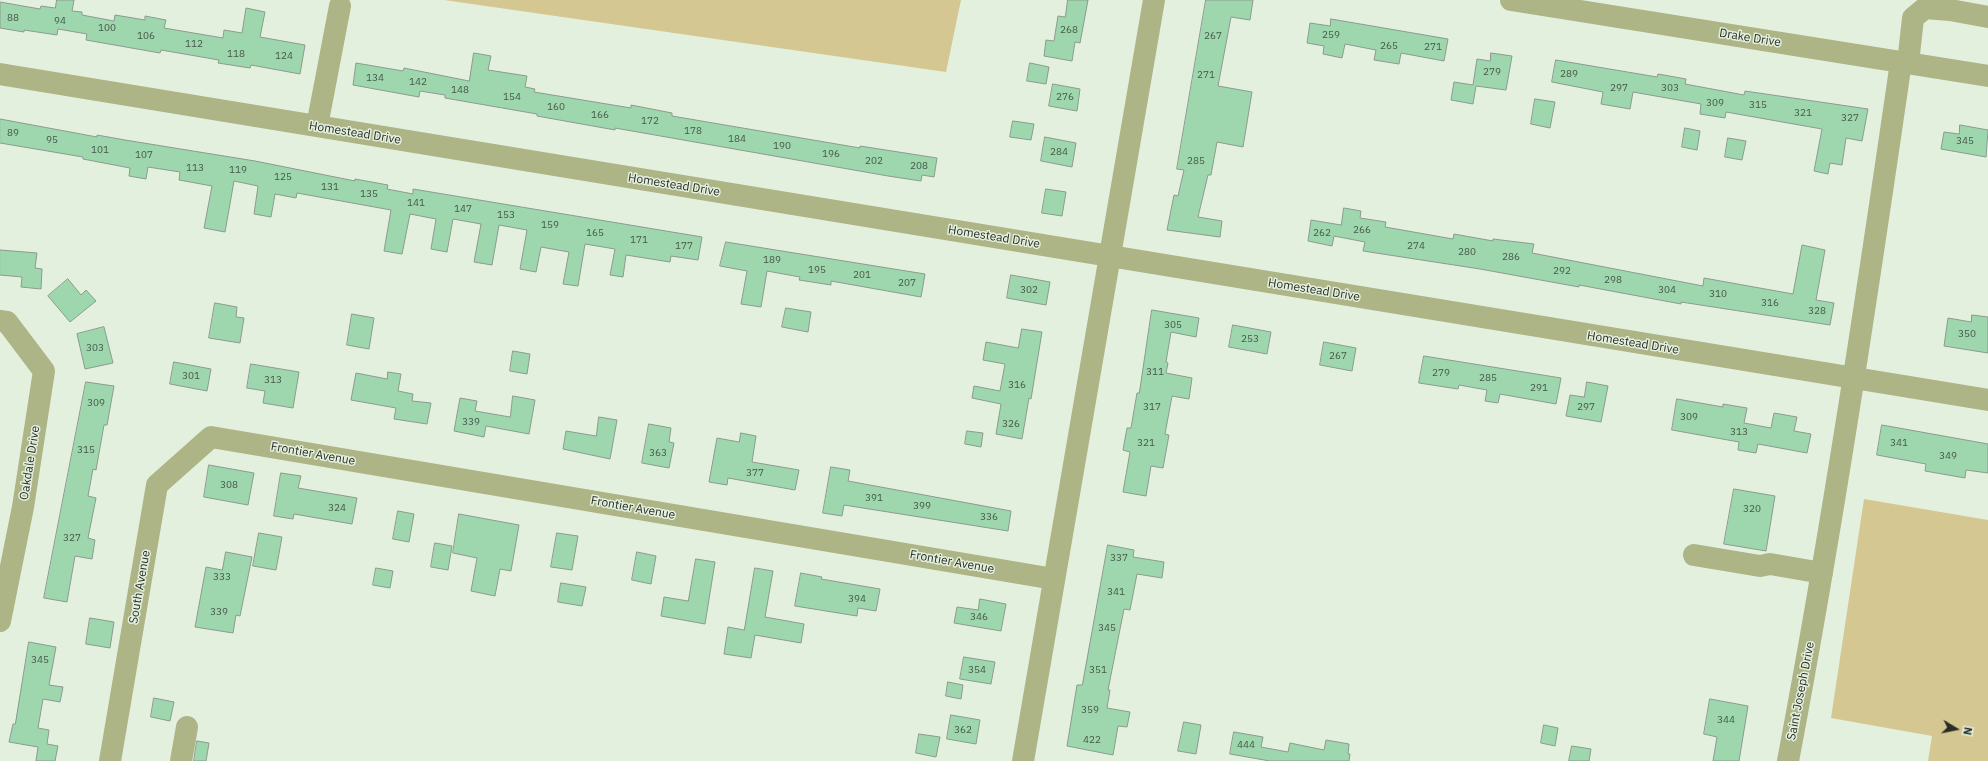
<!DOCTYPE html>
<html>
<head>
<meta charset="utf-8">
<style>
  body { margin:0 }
  #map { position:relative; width:1988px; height:761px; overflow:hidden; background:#e4f0de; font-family:"IBM Plex Sans",sans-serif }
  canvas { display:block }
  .north { position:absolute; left:1936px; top:709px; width:40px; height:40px; -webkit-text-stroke:3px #e4f0de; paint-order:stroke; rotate:100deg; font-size:11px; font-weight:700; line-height:16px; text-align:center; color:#292e27 }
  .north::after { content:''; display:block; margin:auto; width:14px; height:18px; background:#292e27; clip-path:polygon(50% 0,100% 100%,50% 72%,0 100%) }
</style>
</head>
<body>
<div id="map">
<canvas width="1988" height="761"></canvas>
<div class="north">N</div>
</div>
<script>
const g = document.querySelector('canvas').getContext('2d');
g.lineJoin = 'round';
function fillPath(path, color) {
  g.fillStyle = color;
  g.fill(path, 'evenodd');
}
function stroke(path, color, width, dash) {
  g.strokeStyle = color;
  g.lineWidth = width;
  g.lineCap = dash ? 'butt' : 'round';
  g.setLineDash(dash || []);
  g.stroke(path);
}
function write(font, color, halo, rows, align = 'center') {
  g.font = font + ' "IBM Plex Sans",sans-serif';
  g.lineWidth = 3;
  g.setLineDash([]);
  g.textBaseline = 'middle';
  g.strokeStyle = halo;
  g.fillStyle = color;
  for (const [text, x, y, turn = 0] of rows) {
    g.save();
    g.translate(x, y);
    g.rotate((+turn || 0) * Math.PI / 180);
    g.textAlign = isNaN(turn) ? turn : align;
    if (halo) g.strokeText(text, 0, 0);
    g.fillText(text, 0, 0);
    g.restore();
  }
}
fillPath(new Path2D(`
  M444,0H961L946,72Z
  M1864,499L1988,520V761H1928L1932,736L1831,718Z`), '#d5c791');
const building = new Path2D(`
  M57,0H74L72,11L82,12V15L114,21L115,15L145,20V16L166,20L164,28L223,38L224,30L242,33L246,8L265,12L260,37L305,45L300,74L251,65L250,68L218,63L219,60L161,50L160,53L86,40L87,34L58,29L57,35L24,30V32L0,28V2L40,9L41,6L55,8Z
  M1068,0H1088L1080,43L1075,42L1072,61L1044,56L1046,40L1054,41L1058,16L1065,17Z
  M1206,0H1253L1250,20L1231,17L1218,86L1252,92L1243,147L1217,142L1211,175H1208L1198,217L1222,221L1220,237L1167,230L1174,195L1178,196L1184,170L1177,169Z
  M1331,19L1448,39L1444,61L1401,53L1399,64L1374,60L1376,50L1345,44L1342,58L1323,54L1324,46L1307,43L1310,23L1330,26Z
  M474,53L491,56L488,70L527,76L525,87L535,89L534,92L631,108V105L672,113V116L860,148V146L937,158L934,177L922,175L921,181L888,176L615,128V130L537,116V114L445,98V95L420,91L419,97L353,85L356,63L403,71L404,68L469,81Z
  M1491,53L1512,56L1506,90L1476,86L1473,104L1451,100L1454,82L1473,85L1477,59L1490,61Z
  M1556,60L1657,77L1658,74L1686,79L1685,84L1744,95L1745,91L1868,109L1862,141L1846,138L1842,165L1830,163L1828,174L1814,171L1822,129L1726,112L1725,118L1700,114L1701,104L1633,92L1630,109L1601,104L1603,92L1552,82Z
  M1030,63L1049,67L1046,84L1027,81Z
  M1053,84L1080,89L1077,111L1049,106Z
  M1535,99L1555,102L1550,128L1531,124Z
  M0,119L97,137V135L125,140L255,161L355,181V179L388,185L387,189L413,194V189L702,237L698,260L671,256L670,262L626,255L623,277L610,275L615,249L585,244L578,286L563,284L569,252L541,247L536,272L520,269L527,230L499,225L492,265L474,262L481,224L453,219L447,252L431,249L436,219L410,214L402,254L384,251L391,210L297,193L296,198L275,194L271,217L254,214L258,186L234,181L225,232L204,228L212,186L179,180L180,172L148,167L146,179L129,176L130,168L83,159V157L0,143Z
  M1013,121L1034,124L1031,140L1010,137Z
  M1960,125L1988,130L1986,157L1941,149L1944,132L1959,134Z
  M1685,128L1700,131L1697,150L1682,147Z
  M1045,137L1076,143L1072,167L1041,161Z
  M1728,138L1746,141L1742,160L1725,157Z
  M1046,189L1066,192L1062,216L1042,213Z
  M1344,208L1361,211L1360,218L1386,222L1385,227L1453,239L1454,234L1493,241V239L1534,244L1532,253L1703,286L1704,278L1793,294L1802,245L1825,250L1816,300L1834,303L1830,325L1681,302V304L1579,285V287L1480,269L1363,251L1365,242L1334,236L1332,246L1308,241L1311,220L1341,225Z
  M726,242L925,274L921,297L831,281V285L799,280L800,277L767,271L761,307L741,304L747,271L720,266Z
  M0,250L37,253L35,268L42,269L41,289L21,287L22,277L0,275Z
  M1011,275L1050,282L1046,305L1007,298Z
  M68,279L81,295L86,290L96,301L70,322L48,296Z
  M215,303L237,307L236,317L244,318L240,343L209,338Z
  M786,308L811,312L808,332L782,327Z
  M1152,310L1199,318L1196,337L1171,332L1166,362L1168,363L1166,373L1192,378L1189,399L1172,396L1165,434L1169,435L1163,468L1151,466L1146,496L1123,492L1130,452L1123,450L1127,428H1131L1137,393H1139Z
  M352,314L374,318L369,349L347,345Z
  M1972,315L1988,317V353L1944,346L1948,318L1971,322Z
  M1233,325L1271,332L1267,354L1229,347Z
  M104,327L113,363L85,369L77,334Z
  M1022,329L1042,332L1031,399L1029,398L1022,439L996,434L1001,404L972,398L974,386L1000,391L1005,364L983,360L986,342L1018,348Z
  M1324,342L1356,348L1352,371L1320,365Z
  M513,351L530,354L527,374L510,371Z
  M1424,356L1561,378L1556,404L1500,394L1498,403L1485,401L1487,390L1459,385L1458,389L1419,383Z
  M174,362L211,369L207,391L170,384Z
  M251,364L299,372L293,408L263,403L265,391L247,388Z
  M388,372L401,374L398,391L413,394L412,401L431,403L427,424L394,419L396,408L351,400L356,373L387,379Z
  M86,382L114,386L107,425H104L96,470L93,469L88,496L96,498L88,538L95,540L92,559L75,556L67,602L44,598Z
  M1587,382L1608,386L1601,422L1566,416L1570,395L1584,397Z
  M513,396L535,400L529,434L486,426L484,437L454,431L460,398L477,401L475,411L510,417Z
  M1677,399L1723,407V404L1747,408L1744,423L1771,428L1774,413L1797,417L1794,431L1811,434L1807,453L1758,444L1756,453L1738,450L1739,442L1672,430Z
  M599,417L617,420L610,459L563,449L566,431L596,436Z
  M649,424L671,428L669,442L674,443L669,468L642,463Z
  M1882,425L1988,444V473L1966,470L1965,478L1925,471L1926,464L1877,455Z
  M967,431L983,433L981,447L965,444Z
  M741,433L756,436L752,462L799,470L795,490L728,478L727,485L709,482L717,438L739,442Z
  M209,465L254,473L248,505L204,497Z
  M831,467L850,470L848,481L1011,511L1008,531L844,505L842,516L823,513Z
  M281,473L301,476L298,488L357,498L352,524L294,514L293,519L274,516Z
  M1734,489L1775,496L1766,551L1724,544Z
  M398,511L414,514L409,542L393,539Z
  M459,514L519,525L511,571L500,569L495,596L471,591L477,558L453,553Z
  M259,533L282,537L276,570L253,566Z
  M557,533L578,536L572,570L551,567Z
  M435,543L452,546L448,570L431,567Z
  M1108,545L1134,550L1133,557L1164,562L1162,578L1137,574L1130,610L1124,609L1108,690H1110L1107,708L1130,712L1127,727L1118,726L1113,755L1067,746L1077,685H1082Z
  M226,552L252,557L240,616L236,615L233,633L195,627L206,567L222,570Z
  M637,552L656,556L651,584L632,580Z
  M696,559L715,562L705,624L661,616L664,597L688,601Z
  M376,568L393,571L390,588L373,585Z
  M755,568L773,571L765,617L804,624L801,643L755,635L751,658L724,654L728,627L744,630Z
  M801,573L822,577L821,579L880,589L876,611L858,608L857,616L795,606Z
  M561,583L586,587L582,606L558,602Z
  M980,599L1006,604L1001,631L954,623L957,607L978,610Z
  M90,618L114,622L110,648L86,644Z
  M29,642L56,647L49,685L63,687L60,702L43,699L38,728L49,730L47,744L58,746L55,761H36L38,747L9,742L13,724H15Z
  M964,657L995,662L991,684L960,679Z
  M948,682L963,685L961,699L946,696Z
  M154,698L174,702L170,721L151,717Z
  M1710,699L1748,706L1739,761H1713L1717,737L1704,734Z
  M951,715L980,720L976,744L947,739Z
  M1184,722L1201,725L1196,754L1178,751Z
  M1544,725L1558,728L1555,746L1541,743Z
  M1234,732L1263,737L1261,747L1288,752L1290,743L1324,750L1326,740L1349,744L1348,754H1350L1349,761H1270L1230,754Z
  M919,734L940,737L936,757L916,753Z
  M197,741L209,743L206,761H194Z
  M1572,746L1591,749L1589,761H1569Z`);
fillPath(building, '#9ed7ae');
stroke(building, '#8a9b8e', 1);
stroke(new Path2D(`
  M1511,0L1988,76
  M1908,63L1913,18L1925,8L1950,10L1988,17
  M0,74L1988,400
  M317,126L340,6
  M0,321L7,322L44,371L23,507L0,621
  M1694,555L1760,566L1770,564L1822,573
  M110,761L157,485L211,437L1054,579
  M181,761L187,727
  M1023,761L1154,0
  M1788,761C1832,529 1867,296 1901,62`), '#adb486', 22);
write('10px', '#465849', null, [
  ["88",13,18],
  ["94",60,21],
  ["100",107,28],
  ["268",1069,30],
  ["259",1331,35],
  ["106",146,36],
  ["267",1213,36],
  ["112",194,44],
  ["265",1389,46],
  ["271",1433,47],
  ["118",236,54],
  ["124",284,56],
  ["279",1492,72],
  ["289",1569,74],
  ["271",1206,75],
  ["134",375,78],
  ["142",418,82],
  ["297",1619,88],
  ["303",1670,88],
  ["148",460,90],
  ["154",512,97],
  ["276",1065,97],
  ["309",1715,103],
  ["315",1758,105],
  ["160",556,107],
  ["321",1803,113],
  ["166",600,115],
  ["327",1850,118],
  ["172",650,121],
  ["178",693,131],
  ["89",13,133],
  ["184",737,139],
  ["95",52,140],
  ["345",1965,141],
  ["190",782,146],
  ["101",100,150],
  ["284",1059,152],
  ["196",831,154],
  ["107",144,155],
  ["202",874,161],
  ["285",1196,161],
  ["208",919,166],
  ["113",195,168],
  ["119",238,170],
  ["125",283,177],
  ["131",330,187],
  ["135",369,194],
  ["141",416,203],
  ["147",463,209],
  ["153",506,215],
  ["159",550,225],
  ["266",1362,230],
  ["165",595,233],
  ["262",1322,233],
  ["171",639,240],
  ["177",684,246],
  ["274",1416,246],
  ["280",1467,252],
  ["286",1511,257],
  ["189",772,260],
  ["195",817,270],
  ["292",1562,271],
  ["201",862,275],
  ["298",1613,280],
  ["207",907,283],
  ["302",1029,290],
  ["304",1667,290],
  ["310",1718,294],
  ["316",1770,303],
  ["328",1817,311],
  ["305",1173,325],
  ["350",1967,334],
  ["253",1250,339],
  ["303",95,348],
  ["267",1338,356],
  ["311",1155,372],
  ["279",1441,373],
  ["301",191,376],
  ["285",1488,378],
  ["313",273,380],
  ["316",1017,385],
  ["291",1539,388],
  ["309",96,403],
  ["317",1152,407],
  ["297",1586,407],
  ["309",1689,417],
  ["339",471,422],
  ["326",1011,424],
  ["313",1739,432],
  ["321",1146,443],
  ["341",1899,443],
  ["315",86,450],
  ["363",658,453],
  ["349",1948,456],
  ["377",755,473],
  ["308",229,485],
  ["391",874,498],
  ["399",922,506],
  ["324",337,508],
  ["320",1752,509],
  ["336",989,517],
  ["327",72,538],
  ["337",1119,558],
  ["333",222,577],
  ["341",1116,592],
  ["394",857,599],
  ["339",219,612],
  ["346",979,617],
  ["345",1107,628],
  ["345",40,660],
  ["354",977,670],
  ["351",1098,670],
  ["359",1090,710],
  ["344",1726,720],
  ["362",963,730],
  ["422",1092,740],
  ["444",1246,745]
]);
write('12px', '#292e27', '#e4f0de', [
  ["Drake Drive",1750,38,9],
  ["Homestead Drive",355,133,9],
  ["Homestead Drive",674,185,9],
  ["Homestead Drive",994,237,9],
  ["Homestead Drive",1314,290,9],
  ["Homestead Drive",1633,343,9],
  ["Frontier Avenue",313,454,10],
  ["Oakdale Drive",30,463,-81],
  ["Frontier Avenue",633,508,10],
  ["Frontier Avenue",952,562,10],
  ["South Avenue",140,587,-80],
  ["Saint Joseph Drive",1801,691,-79]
]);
</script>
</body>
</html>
